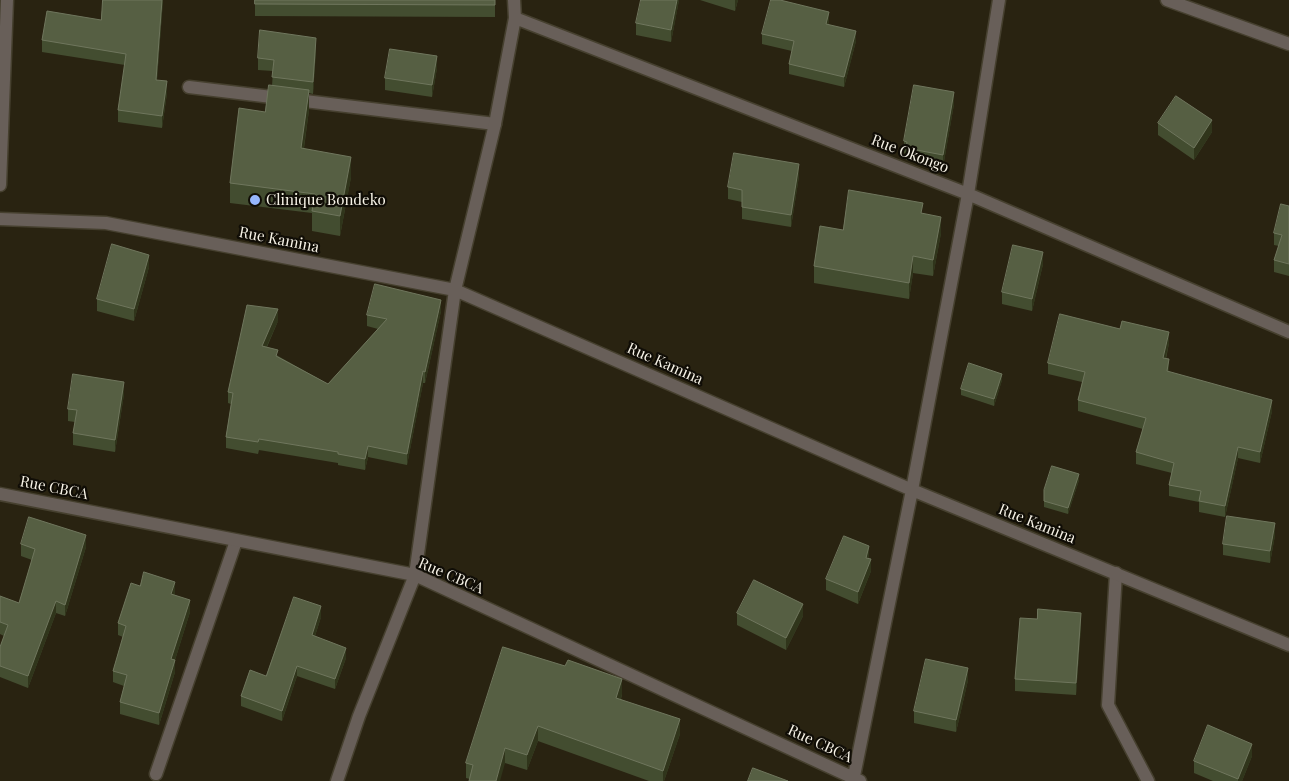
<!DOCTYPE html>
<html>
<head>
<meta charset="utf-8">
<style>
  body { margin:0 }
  canvas { display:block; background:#292311 }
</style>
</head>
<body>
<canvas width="1289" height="781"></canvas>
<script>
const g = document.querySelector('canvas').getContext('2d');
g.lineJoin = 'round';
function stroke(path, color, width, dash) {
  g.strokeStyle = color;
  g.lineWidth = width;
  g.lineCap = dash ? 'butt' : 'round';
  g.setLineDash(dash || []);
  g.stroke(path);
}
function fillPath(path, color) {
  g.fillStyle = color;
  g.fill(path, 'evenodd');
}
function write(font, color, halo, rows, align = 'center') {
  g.font = font + ' "Playfair Display",serif';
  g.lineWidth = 4.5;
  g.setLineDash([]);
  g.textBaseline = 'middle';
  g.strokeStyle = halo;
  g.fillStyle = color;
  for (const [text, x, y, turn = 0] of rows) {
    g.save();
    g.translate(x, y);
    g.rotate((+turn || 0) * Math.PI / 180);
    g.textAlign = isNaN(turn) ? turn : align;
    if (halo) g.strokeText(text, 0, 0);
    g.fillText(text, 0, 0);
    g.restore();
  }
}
const service = new Path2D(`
  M189,87L495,124
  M1116,573L1108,705L1148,781
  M156,774L236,541`);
const minor = new Path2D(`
  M1167,0L1289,44
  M515,18L968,194L1289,332
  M0,185L7,0
  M0,219L106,223L455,290L912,490L1289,645
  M0,494L415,575L860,781
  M337,781L359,716L415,575L455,290L495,124L515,18L514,0
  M853,781L912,490L968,194L999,0`);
stroke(service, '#46402f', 15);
stroke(minor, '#46402f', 15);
stroke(service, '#685f59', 12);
stroke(minor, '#685f59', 12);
fillPath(new Path2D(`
  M103,0H163L157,80L167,93L162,128L118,122V110L125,65L42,52V40L101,20Z
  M255,0H495V17L255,16Z
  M679,0L671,42L636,35V23Z
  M700,0H738L735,11Z
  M829,22L828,24L856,41L844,87L789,74V64L792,51L762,44V34Z
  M316,50L313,94L309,93V110L304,148L351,177L340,236L312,231V213L230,203V183L265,112L272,86L273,71L258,70V58Z
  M437,68L432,97L385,90V78Z
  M954,104L943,167L906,160V154L904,153V141Z
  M1158,123L1212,132L1194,160L1158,135Z
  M799,176L791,227L742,219V202L728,199V187Z
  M1289,206V276L1274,272V260L1279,246L1274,245V233Z
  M923,213L941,233L933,276L913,273L909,299L814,283V266L843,230Z
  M1043,264L1032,311L1002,304V292Z
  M149,267L134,321L97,311V299Z
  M441,311L425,383H423L407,465L368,457L365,470L338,465V463L259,450L258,454L226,448V437L231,404L228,403V392L278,321L267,347L278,356L328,384L378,329L367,326V315Z
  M1169,343L1166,359L1169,372L1272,411L1260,463L1238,458L1225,517L1199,512V502L1169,496V485L1172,473L1136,464V452L1143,429L1078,411V400L1082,382L1048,374V363Z
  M1002,380L994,406L961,395V389Z
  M124,394L115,452L73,445V433L75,422L68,421V409Z
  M1079,480L1068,514L1044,507V490Z
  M1275,535L1270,563L1223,555V544Z
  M21,544L86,547L65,616L56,613L28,688L0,677V647L4,636L0,634V596L19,603L32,560L21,556Z
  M869,559L871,571L858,604L826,590V579Z
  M140,586L175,594L174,595L190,612L175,660V672L159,725L120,714V702L124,686L113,682V671L123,637L118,635V623Z
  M737,613L803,616L786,650L737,625Z
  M321,617L315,636L346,658L335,689L297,676L282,721L241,706V696L266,676Z
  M1081,625L1076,695L1015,691V679Z
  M503,647L622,694L621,699L680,734L664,781H649L538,741L527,770L505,763L470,779L466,778V763Z
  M968,680L956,732L914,723V711Z
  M1252,756L1242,781H1213L1194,773V761Z`), '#434d30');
fillPath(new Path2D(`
  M162,0H163L156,91V80Z
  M677,0H679L671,42V30Z
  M735,0H738L735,11Z
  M829,12V22L826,34V24Z
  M856,31V41L844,87V77Z
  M316,38V50L313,94V82Z
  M437,56V68L432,97V85Z
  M167,81V93L162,128V116Z
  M309,90V110L301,167V148Z
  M954,92V104L943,167V155Z
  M1212,120V132L1194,160V148Z
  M351,157V177L340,236V216Z
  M799,164V176L791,227V215Z
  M941,217V233L933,276V260Z
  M1043,252V264L1032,311V299Z
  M149,255V267L134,321V309Z
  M913,256V273L909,299V283Z
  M441,300V311L425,383V372Z
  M278,309V321L262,357V346Z
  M1169,332V343L1163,369V358Z
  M1169,359V371L1167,382V371Z
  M423,371V383L407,465V454Z
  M1002,374V380L994,406V399Z
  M124,382V394L115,452V440Z
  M1272,400V411L1260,463V452Z
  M368,446V457L365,470V459Z
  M1238,447V458L1225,517V506Z
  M1079,474V480L1068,514V508Z
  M1275,523V535L1270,563V551Z
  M86,535V547L65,616V605Z
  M869,546V558L866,570V558Z
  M871,559V571L858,604V592Z
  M175,582V594L171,606V594Z
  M190,600V612L175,660V672L159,725V713L171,659Z
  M56,601V613L28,688V676Z
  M803,604V616L786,650V638Z
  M321,606V617L312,645V635Z
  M1081,613V625L1076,695V683Z
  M346,648V658L335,689V679Z
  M297,666V676L282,721V711Z
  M968,668V680L956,732V720Z
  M622,679V694L616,713V698Z
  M680,719V734L664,781H663V771Z
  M538,726V741L527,770V755Z
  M1252,744V756L1242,781H1238V779Z
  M505,748V763L500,781H496Z`), '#30351b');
const building = new Path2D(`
  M103,0H162L156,80L167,81L162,116L118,110L126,54L42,40L47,11L101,20Z
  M255,0H495V5L255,4Z
  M641,0H677L671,30L636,23Z
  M771,0H780L829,12L826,24L856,31L844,77L789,64L794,41L762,34Z
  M260,30L316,38L313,82L272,77L274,60L258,58Z
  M390,49L437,56L432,85L385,78Z
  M269,85L309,90L301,148L351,157L340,216L312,211L315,194L230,183L239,108L265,112Z
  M914,85L954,92L943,155L906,148L907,142L904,141Z
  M1176,96L1212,120L1194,148L1158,123Z
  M734,153L799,164L791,215L742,207V190L728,187Z
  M849,190L923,203L921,213L941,217L933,260L913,256L909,283L814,266L820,226L843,230Z
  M1281,204L1289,206V264L1274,260L1282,235L1274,233Z
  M112,244L149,255L134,309L97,299Z
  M1013,245L1043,252L1032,299L1002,292Z
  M375,284L441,300L425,372L423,371L407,454L368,446L365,459L338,454V452L259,439L258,442L226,437L233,393L228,392L247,305L278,309L262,346L278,350L276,356L328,384L387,319L367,315Z
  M1060,314L1120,329L1122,321L1169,332L1163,358L1169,359L1167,371L1272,400L1260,452L1238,447L1225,506L1199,501L1201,491L1169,485L1174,463L1136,452L1146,418L1078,400L1085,372L1048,363Z
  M969,363L1002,374L994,399L961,389Z
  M73,374L124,382L115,440L73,433L77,410L68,409Z
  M1052,466L1079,474L1068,508L1044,501V490Z
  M1227,516L1275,523L1270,551L1223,544Z
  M29,517L86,535L65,605L56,601L28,676L0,666V647L8,625L0,622V596L19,603L35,549L21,544Z
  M844,536L869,546L866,558L871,559L858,592L826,579Z
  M144,572L175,582L171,594L190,600L171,659L175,660L159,713L120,702L127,675L113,671L126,626L118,623L131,583L140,586Z
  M754,580L803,604L786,638L737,613Z
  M294,597L321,606L312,635L346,648L335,679L297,666L282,711L241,696L250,670L266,676Z
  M1038,609L1081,613L1076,683L1015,679L1020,618L1037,619Z
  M503,647L565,666L568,660L622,679L616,698L680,719L663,771L538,726L527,755L505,748L496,781H469L473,765L466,763Z
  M926,659L968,668L956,720L914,711Z
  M1208,725L1252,744L1238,779L1194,761Z
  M753,768L788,781H748Z`);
fillPath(building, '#565f43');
stroke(building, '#6f765d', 1);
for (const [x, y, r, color] of [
  [255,200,6,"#96b6fd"]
]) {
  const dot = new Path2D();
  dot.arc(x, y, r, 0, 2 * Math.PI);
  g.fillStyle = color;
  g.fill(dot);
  stroke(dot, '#100d06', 2);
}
write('15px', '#f7f3e7', '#100d06', [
  ["Rue Okongo",910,154,21],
  ["Rue Kamina",279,240,11],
  ["Rue Kamina",665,364,24],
  ["Rue CBCA",54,488,11],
  ["Rue Kamina",1037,524,22],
  ["Rue CBCA",451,576,23],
  ["Rue CBCA",820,744,25]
]);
write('15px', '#f7f3e7', '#100d06', [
  ["Clinique Bondeko",266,200]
], 'left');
</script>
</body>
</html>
